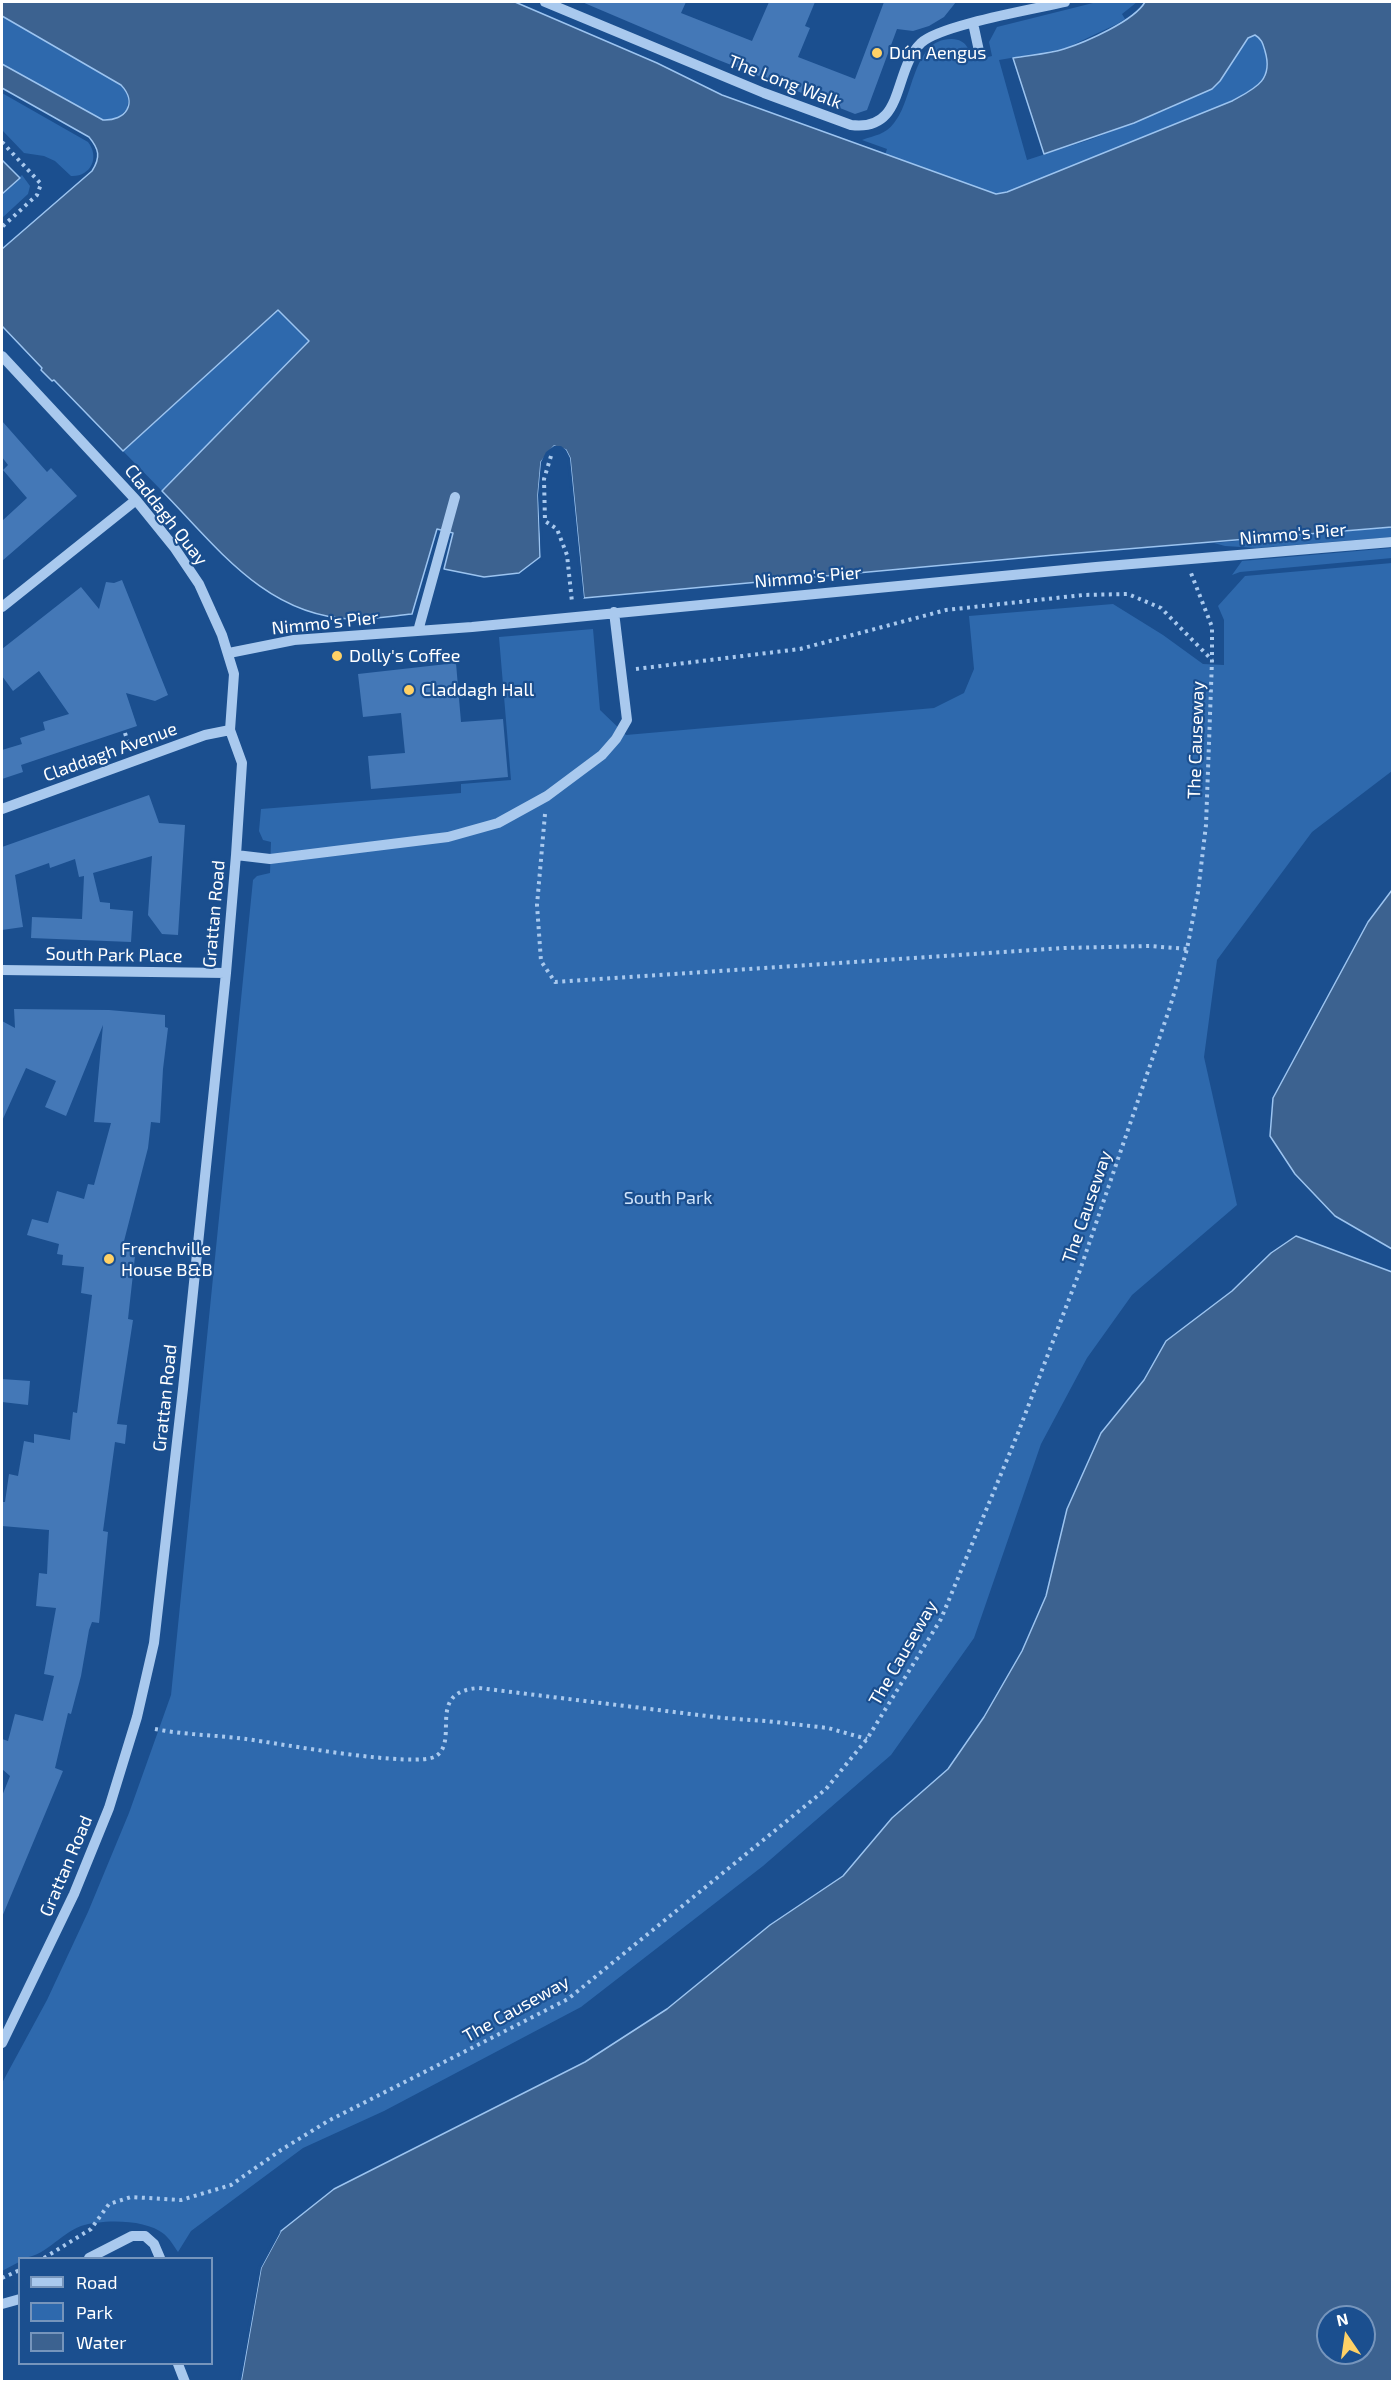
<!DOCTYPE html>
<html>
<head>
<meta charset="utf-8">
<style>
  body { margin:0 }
  #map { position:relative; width:1394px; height:2383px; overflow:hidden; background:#1b4f8f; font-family:"Exo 2",sans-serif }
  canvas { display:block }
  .frame { position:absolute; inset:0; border:3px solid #fff; pointer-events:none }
  .legend { position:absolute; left:18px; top:2257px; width:195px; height:108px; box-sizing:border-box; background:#1b4f8f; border:2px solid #7695bc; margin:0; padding:8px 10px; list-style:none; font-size:18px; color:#fff }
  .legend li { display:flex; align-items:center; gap:12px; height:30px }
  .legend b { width:30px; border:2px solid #7695bc }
  .north { position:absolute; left:1316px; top:2305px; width:60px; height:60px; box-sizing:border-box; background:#1b4f8f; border:2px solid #7695bc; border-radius:50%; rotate:347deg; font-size:16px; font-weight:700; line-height:24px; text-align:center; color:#fff }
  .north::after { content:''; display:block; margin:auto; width:21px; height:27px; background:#ffd166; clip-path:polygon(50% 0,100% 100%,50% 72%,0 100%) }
</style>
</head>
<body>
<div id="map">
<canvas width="1394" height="2383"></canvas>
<div class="frame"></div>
<ul class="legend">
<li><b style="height:8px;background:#a9c9ee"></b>Road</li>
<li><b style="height:16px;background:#2e69ad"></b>Park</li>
<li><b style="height:16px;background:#3c6290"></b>Water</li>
</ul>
<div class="north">N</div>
</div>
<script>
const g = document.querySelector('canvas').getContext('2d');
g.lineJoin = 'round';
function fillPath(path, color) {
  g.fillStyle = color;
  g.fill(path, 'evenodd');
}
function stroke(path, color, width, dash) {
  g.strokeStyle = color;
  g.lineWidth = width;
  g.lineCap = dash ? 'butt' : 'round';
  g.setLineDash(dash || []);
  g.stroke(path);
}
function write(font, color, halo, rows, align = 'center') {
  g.font = font + ' "Exo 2",sans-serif';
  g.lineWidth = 4.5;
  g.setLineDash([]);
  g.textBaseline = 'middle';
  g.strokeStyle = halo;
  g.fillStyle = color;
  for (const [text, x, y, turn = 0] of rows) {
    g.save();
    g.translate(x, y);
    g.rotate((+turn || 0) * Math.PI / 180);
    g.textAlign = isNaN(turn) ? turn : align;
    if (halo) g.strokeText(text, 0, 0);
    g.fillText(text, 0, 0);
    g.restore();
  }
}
fillPath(new Path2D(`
  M1097,2H1137L1122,14L1125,19L1117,24L1064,49L999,60L1027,160L1092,139L1173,107L1248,38L1255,35C1268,43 1268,64 1265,78L1252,90L1232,101L1007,192L996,194L885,155L887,149L862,140C875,135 885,135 894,123C914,100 912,38 952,39C967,40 969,49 972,61L992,56L989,42L997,27Z
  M2,16L121,85L129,97L127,109L118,118L103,120L2,64Z
  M2,93L88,142C100,157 91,177 71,176L55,161L44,156L24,153L2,130Z
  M22,175L30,186L28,194L2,218V194Z
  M278,310L309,340L162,491L123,451Z
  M1392,527V537L1257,548L1225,546L1214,543Z
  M1392,548V558L1240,572L1232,575L1242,561Z
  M1392,563V771L1312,832L1217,960L1204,1057L1237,1205L1132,1295L1087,1358L1041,1444L974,1638L891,1755L763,1866L581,2007L384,2111L303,2148L191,2231L178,2252C174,2246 169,2238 164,2234C146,2219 103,2219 81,2226C59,2234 45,2258 20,2258L19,2262L2,2271V2083L47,2000L88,1912L129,1813L171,1695L253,880L257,876L270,873L271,842L263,840L259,831L261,809L461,793V784L511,780L499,637L593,629L600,710L626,735L934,708L964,693L974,669L969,616L1113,604L1163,635L1203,664L1224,665V620L1218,606L1245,576Z`), '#2e69ad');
const water = new Path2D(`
  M2,2H515L657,63L722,95L996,194L1007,192L1232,101C1254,89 1274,81 1265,51C1263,44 1262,39 1255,35L1248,38L1220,81L1212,89L1134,123L1044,154L1013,58C1030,55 1048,54 1064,49C1086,42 1134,21 1145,2H1392V527L1054,555L584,598L570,458L566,450L554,446L541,462L538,495L540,557L519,573L484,577L444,569L453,533L437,529L412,614C392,616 371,620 352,619C266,616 217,547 162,491L309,341L278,310L123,451L54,380L52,381L41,370L42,368L2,326V249L92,171C101,157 99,149 89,137L2,88V64L103,120C126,121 138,103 121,85L2,16Z
  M2,160L20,178L2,194Z
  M1392,890V1249L1335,1216L1295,1174L1270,1136L1273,1098L1368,922Z
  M1296,1236L1392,1272V2381L241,2382L261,2268L281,2231L334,2189L585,2062L667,2009L770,1925L843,1876L892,1818L948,1769L984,1717L1022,1651L1046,1596L1067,1509L1101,1433L1144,1380L1166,1341L1232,1291L1271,1253ZM1328,2317H1364V2353H1328Z`);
fillPath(water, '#3c6290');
stroke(water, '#9cc4f0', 1.5);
fillPath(new Path2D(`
  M554,446H561L566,450L570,458L584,598H581L567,459L560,449H555L549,454L544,462L541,495L543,558L541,561L538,495L541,462L546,452Z
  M281,2231L261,2268L241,2381L238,2382L258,2267L275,2236Z`), '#1b4f8f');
fillPath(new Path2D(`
  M582,2H686L681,13L752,41L769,2H815L805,26L810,28L798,57L855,79L884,2H956L944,17L929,26L913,31L897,29L867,110L855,114L716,59Z
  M2,421L47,472L51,468L77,496L2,561V521L27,498L3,470L8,465L2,457Z
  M122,580L168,695L155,701L126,693L137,726L21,765L23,772L2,779V750L22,744L20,738L45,730L43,722L69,714L39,671L13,691L2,676V649L81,587L99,609L106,582L114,583Z
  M456,663L461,722L503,719L508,777L371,789L368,756L405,753L401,713L363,717L358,674Z
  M149,795L159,823L185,825L178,935L162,934L148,915L152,856L93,873L100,902L110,903V909L133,911L131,942L31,938L32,917L82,919L84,876L79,877L75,859L50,868L49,863L15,875L23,927L2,930V847Z
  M14,1009L109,1010L165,1015V1027L168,1028L163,1069L160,1123L151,1122L148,1148L123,1245L136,1247L128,1319L133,1320L117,1424L127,1425L125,1444L115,1442L103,1531L108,1532L99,1623L92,1622L89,1630L81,1676L71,1714L68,1713L55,1768L63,1771L2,1917V1796L10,1776L2,1769V1739L8,1741L15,1714L43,1721L54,1676L44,1674L56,1608L36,1606L39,1573L47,1574L49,1530L2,1526V1502H5L9,1474L18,1476L24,1441L34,1443V1434L70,1440L73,1412L77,1413L92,1295L81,1293L84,1267L62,1265L63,1255L57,1254L59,1244L27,1235L32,1219L48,1223L57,1191L84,1199L88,1184L94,1185L111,1123L94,1122L103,1025L66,1116L45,1107L56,1081L26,1068L2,1121V1021L15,1028Z
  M2,1379L30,1381L28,1405L2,1402Z`), '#4478b7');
stroke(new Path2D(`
  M2,142L41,184L37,195L2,227
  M551,456L544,479L545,521L557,529L567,555L572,602
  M636,669L800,649L946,610L1083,595L1128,594L1161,608L1212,660
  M125,733L129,746
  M545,814L537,905L541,961L555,982L1064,948L1150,946L1187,949
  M155,1729C185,1735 216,1735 246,1739C276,1743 418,1769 436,1756C460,1740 425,1691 479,1688L723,1718L766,1721L828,1728L867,1739
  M44,2258L91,2229L109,2204L131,2197L181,2200L231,2185L281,2150L328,2121L568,1999L826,1789L867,1739L941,1619L1018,1433L1079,1273L1170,1007L1187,949L1198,892L1206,825L1212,660V627L1191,573
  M2,2278L20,2270`), '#a9c9ee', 4, [3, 4.5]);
stroke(new Path2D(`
  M545,2L764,93L851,125C906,132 892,71 921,43C940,25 1035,9 1065,2
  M973,23L979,51
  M2,356L136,500L174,547L199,584L222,635L234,674L230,730L242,763L236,855L226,973L183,1389L154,1643L137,1717L109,1808L74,1894L2,2043
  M2,607L136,500
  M418,631L455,497
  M229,653L294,640L472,627L1096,567L1392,542
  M2,809L205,735L230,730
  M236,855L270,859L448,837L498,823L547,796L602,755L616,739L627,720L614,612
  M2,970L226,973
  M89,2258L132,2236H145L154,2244L160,2258
  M2,2304L20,2299
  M178,2364L185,2382`), '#a9c9ee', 10);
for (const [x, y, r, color] of [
  [877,53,6,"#ffd166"],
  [337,656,6,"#ffd166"],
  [409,690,6,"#ffd166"],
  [109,1259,6,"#ffd166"]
]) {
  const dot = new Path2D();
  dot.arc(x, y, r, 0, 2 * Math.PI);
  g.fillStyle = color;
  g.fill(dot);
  stroke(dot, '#1b4f8f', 2);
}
write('18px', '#fff', '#1b4f8f', [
  ["Dún Aengus",889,53],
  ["Dolly's Coffee",349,656],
  ["Claddagh Hall",421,690],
  ["Frenchville",121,1249],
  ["House B&B",121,1270]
], 'left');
write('18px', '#fff', '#1b4f8f', [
  ["The Long Walk",785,82,21],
  ["Claddagh Quay",166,515,52],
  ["Nimmo's Pier",1293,534,-5],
  ["Nimmo's Pier",808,577,-5],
  ["Nimmo's Pier",325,623,-6],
  ["The Causeway",1196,740,-88],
  ["Claddagh Avenue",110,752,-20],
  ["Grattan Road",214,914,-85],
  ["South Park Place",114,955,1],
  ["The Causeway",1087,1207,-71],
  ["Grattan Road",165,1398,-84],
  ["The Causeway",903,1653,-60],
  ["Grattan Road",66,1866,-67],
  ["The Causeway",516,2009,-29]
]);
write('18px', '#cfe3fa', '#1b4f8f', [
  ["South Park",668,1198]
]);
</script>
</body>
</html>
